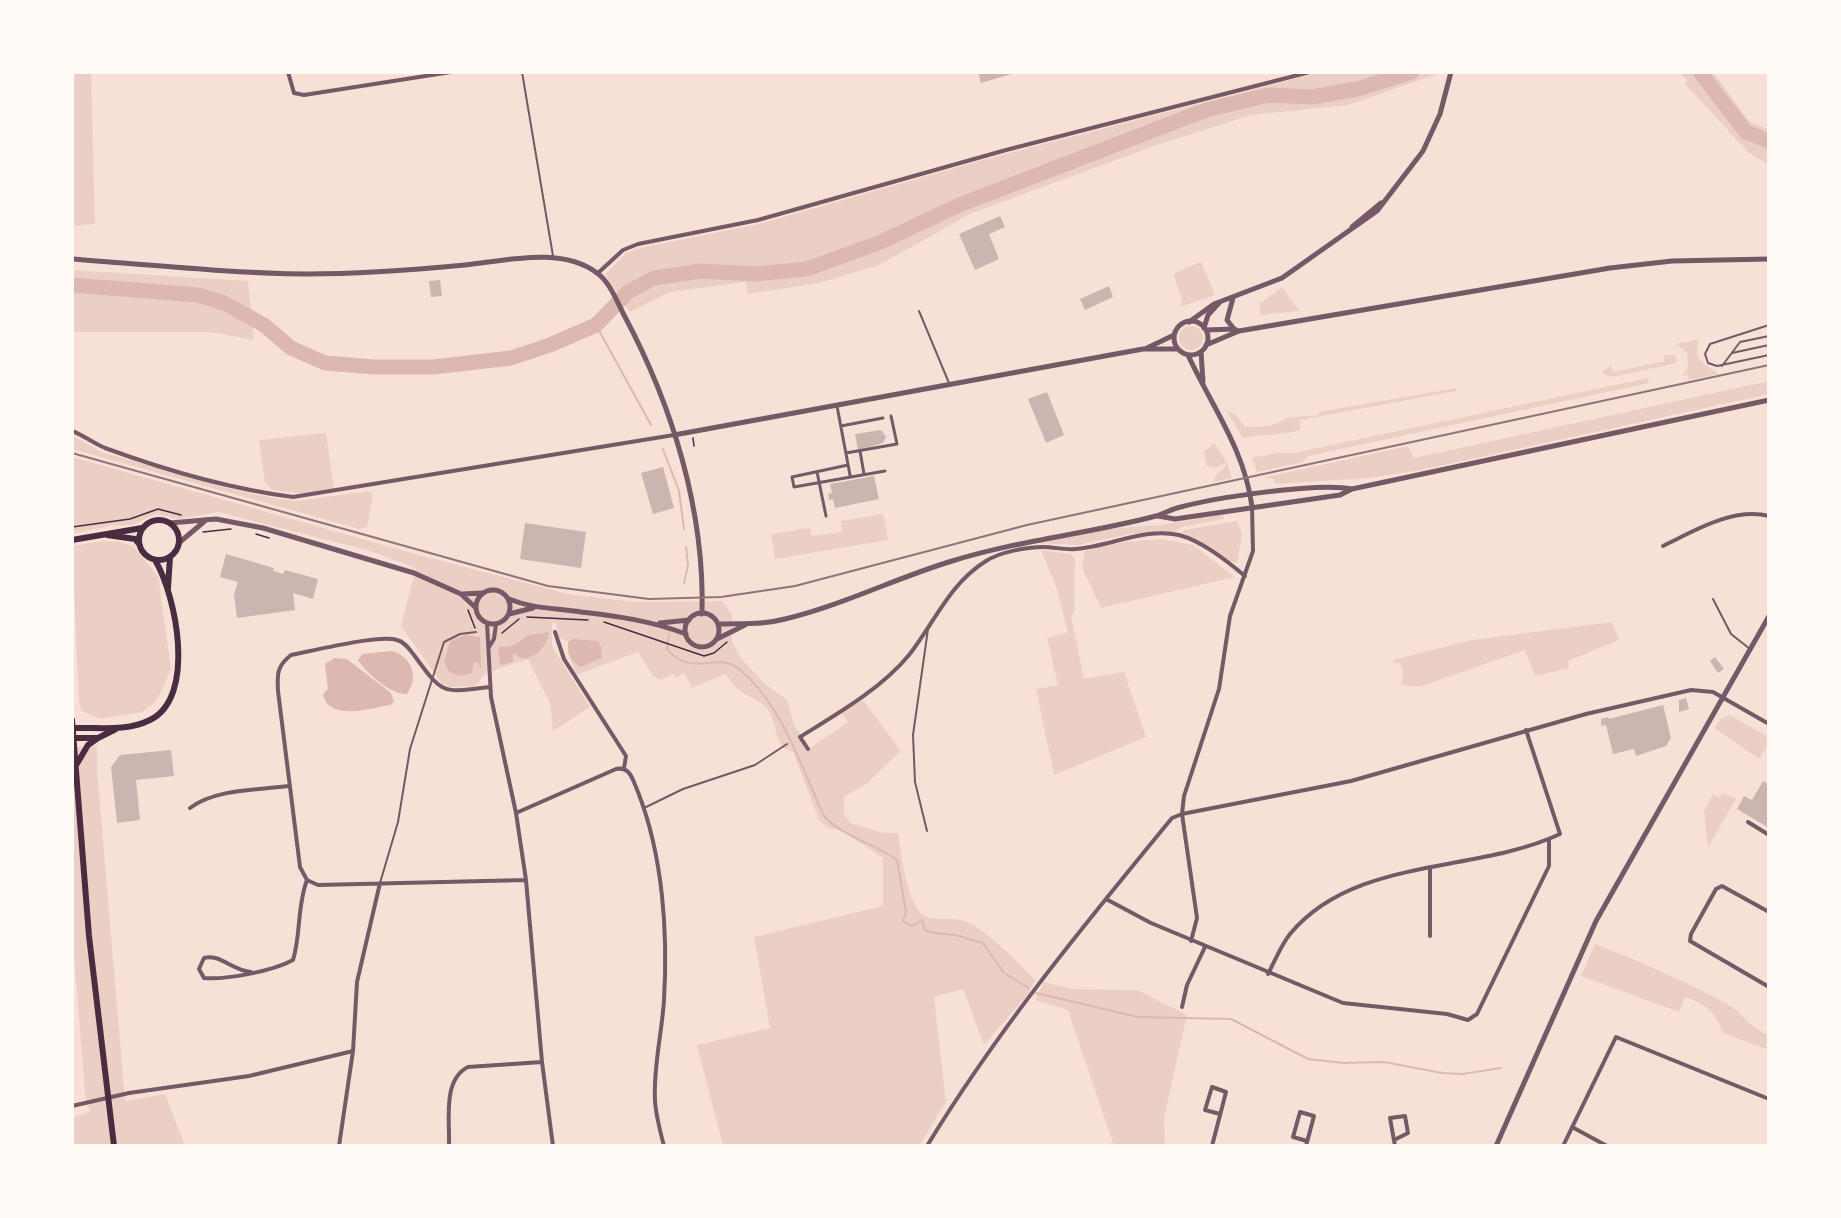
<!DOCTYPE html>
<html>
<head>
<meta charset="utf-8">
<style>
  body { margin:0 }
  #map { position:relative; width:1841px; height:1218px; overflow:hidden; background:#f7e1d7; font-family:Raleway,sans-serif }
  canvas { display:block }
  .frame { position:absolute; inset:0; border:74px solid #fffaf5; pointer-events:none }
</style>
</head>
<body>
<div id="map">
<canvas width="1841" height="1218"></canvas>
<div class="frame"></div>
</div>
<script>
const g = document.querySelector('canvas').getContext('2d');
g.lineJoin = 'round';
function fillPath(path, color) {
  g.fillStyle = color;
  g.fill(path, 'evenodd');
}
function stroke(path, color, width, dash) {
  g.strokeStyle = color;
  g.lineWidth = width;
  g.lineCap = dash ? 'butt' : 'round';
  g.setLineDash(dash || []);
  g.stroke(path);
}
fillPath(new Path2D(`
  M72,72H91L95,224L72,226Z
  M1321,72H1443L1348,105L1251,115L1157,145L972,213L879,265L819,283L748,294L745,282L670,292L630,312L605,275L626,253L640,248L759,224L990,158Z
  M1677,72H1713L1749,121L1769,130V165L1749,153L1685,84L1687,79Z
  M1201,262L1215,295L1180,307L1182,300L1174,275L1178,271Z
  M72,270L248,281L254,340L211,332H72Z
  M1282,287L1299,311L1261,315L1259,304Z
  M1179 338a12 12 0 1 1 24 0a12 12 0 1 1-24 0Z
  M1699,339C1692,362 1707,365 1719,374L1689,380L1688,375L1682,376L1688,368L1687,353L1676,344Z
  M1664,355H1675L1677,363L1612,377L1603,374V371L1611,366L1613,372L1665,361Z
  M1648,378L1649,383L1308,456L1303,462L1257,472L1252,458L1276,453H1294Z
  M1769,381V394L1421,470L1369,478L1275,484L1274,479L1262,478L1408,446L1414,458Z
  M1456,388V391L1300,420V430C1281,436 1263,434 1243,438L1226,410L1236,415L1245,427C1257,427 1277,427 1285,418L1319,415V412Z
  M326,433L334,489L307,494L272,490L265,482L259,440Z
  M72,435L101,452L235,490L273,498L297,501L368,491L373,495L367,527L360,529L72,449Z
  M1215,443L1227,463L1232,478L1214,482L1215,476L1226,466L1225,463L1216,468L1207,466L1204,451Z
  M72,457L419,555L568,594L634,602L722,601L732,615V642L741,658L766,685L787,700L794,725L810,748L848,722L842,713L863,700L901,751L867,783L844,797V813L850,823L883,833H898C901,852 907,910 927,917C939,921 953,917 964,921C987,929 1018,963 1035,980L1028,994L984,1045L963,989L934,997L946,1102L919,1146H723L697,1045L770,1028L754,937L883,906V858L842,831L829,828L819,820L793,752C772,747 779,724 768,710C757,695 739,698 726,674L692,688L684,673L675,678L673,674L661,680L653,676L638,652L576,675L568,653V642L558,637L557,624L552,623V646L590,707L553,731L550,703L528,659L486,673L475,686L451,687L442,684L401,626L416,568L367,550L218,512L177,519L156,514L132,525L109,526L72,534Z
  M883,514L888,540L775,559L771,534L810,528L812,536L842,532L841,521Z
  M1223,515L1224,519L1182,527L1175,532L1130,534L1077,545L1036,543L1106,529L1160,525Z
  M1237,521L1242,534L1237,563C1224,562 1200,539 1182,533L1184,530Z
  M1162,539L1193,545L1235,577L1101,608L1082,568L1085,551L1124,542Z
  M104,541L121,542L134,547L158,576L171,668L162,691L154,703L142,712L100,719L82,711L79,703L72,546Z
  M1041,550L1070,554L1075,558L1074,614L1071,615L1084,679L1124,672L1146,737L1054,775L1036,689L1058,685L1047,638L1068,632L1057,589Z
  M1612,622L1619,640L1568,661L1569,668L1535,676L1525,650L1419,687L1401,685L1403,671L1400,663H1395L1393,660L1472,640Z
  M1729,715L1769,737V743L1759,759L1714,728L1722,718Z
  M97,746V769L125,1101L165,1094L185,1146H72V1118L90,1112L85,1093L72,929V747Z
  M1723,793L1736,799L1708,847L1704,811L1713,794L1720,798Z
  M1595,944C1642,962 1685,981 1729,1005C1745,1015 1748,1027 1769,1035V1050L1723,1033C1717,1014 1705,1003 1685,997L1679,1012L1581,976Z
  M1044,982L1071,989L1138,990L1187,1015L1164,1118L1165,1146H1114L1068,1010L1035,1000Z`), '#ebcfc5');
fillPath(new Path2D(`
  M549,632C549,643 535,661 521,658C518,657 516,654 513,653V662L500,665L498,647L512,646L529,635Z
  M466,635L480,637L481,669L478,662H474L472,673L460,676L449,672L444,662L450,641Z
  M573,639L598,641L601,647L602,658L580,667C570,660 568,654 568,642Z
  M392,651C412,657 419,677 407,694C391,695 366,673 358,660L362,654Z
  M334,658L347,659L391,693L394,702L390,705C371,708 328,722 323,694L328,689L325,664Z`), '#dcb8b0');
stroke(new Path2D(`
  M596,325L651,425
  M663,449L679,491L684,529
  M684,583L688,565L686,547
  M669,634L667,649C690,678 717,652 738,668C774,697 792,743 810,784C815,794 819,810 826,818C841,835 879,846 897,860L906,912L903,921L912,926L922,920L925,930C936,935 944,933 955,935C965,937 973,941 983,943L1004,973L1029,988
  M1036,993L1138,1017L1231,1019L1308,1059L1344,1063L1384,1062L1442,1073L1462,1074L1501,1068`), '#dcb8b0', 2);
stroke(new Path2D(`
  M1700,72L1746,132L1769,141
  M72,285L198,295L224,303L264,325L291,348L325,363L374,367H433L511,358L550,345L596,325L628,292L654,278L701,271L755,274L807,269L881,242L959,205L1206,110L1269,95L1311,97L1357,89L1412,72`), '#dcb8b0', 15);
fillPath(new Path2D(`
  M978,72H1015V73L981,83Z
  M1000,216L1005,227L989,234L999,259L975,270L959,234Z
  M440,280L442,296L431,297L429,281Z
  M1109,286L1113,297L1085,310L1080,299Z
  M1047,392L1064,435L1046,443L1028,399Z
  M881,430L886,437L883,443L858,450L855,434Z
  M663,467L674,508L653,514L641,473Z
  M874,476L879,499L835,508L833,499L829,500L828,494L832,493L830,484Z
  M525,523L586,532L581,568L520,559Z
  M226,554L274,568L273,571L283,574L285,570L318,579L313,599L293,593L295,610L237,618L234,594L238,582L220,577Z
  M1715,657L1724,669L1718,673L1710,661Z
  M1686,698L1689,709L1679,712V700Z
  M1663,705L1671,738L1666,746L1636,756L1634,749L1613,754L1606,725L1601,726V719L1608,717L1609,719Z
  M171,750L174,776L136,780L140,820L117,823L111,767L120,755Z
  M1763,781L1769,785V828L1737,809L1744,796L1752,800Z`), '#ccb4b1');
stroke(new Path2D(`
  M693,438L694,446
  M72,527L130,519L158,509L181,515
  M203,532L231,529
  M256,534L269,538
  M468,610L475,628
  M527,617L588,620
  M604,622L704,656L714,653L727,642
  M502,633L519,619`), '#4a2c40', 1.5);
stroke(new Path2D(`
  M522,72L553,256
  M919,311L949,383
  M1769,325L1710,344L1705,354L1708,363L1717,366L1769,355
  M1732,353L1769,345
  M1722,366L1740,342L1769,336
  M1713,599L1731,634L1750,649
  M644,808L683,789L755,765L787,744
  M927,831L915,782L913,735L928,629
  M380,883L398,822L410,749L444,642L460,634L476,632`), '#755966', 2);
stroke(new Path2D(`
  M837,406L850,475
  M841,426L883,418
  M860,451L864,474
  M846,453L897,444L891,416
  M848,465L792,477L794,487L885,471
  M817,472L826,516`), '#755966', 3);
stroke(new Path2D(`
  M288,72L294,93L304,95L451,72
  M598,273L623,250L638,244L758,220L1006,150L1310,72
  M72,431C83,435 93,443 105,448C165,470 230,489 293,497L674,435
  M1663,546C1694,531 1733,507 1769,516
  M487,623L491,697L516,813L526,880L542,1062L553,1146
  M555,632L564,659L626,756L624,768
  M489,647L494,639L496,624
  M490,687C442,693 443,695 414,655C409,649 405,642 397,640C380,634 312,651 291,655C277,666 277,674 278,691L300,867L307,880L318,885L526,880
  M808,749L800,737C837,714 881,689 909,655C935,622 949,584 986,561C1000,552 1027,547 1043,547C1054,547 1065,550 1075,549C1109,547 1144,527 1179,535C1202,541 1227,561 1245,576
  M190,808C215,789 257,790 288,786
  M516,813L616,769C631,766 633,781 638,792C663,856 668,933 664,1000C662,1033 653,1068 655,1101C656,1116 660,1131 664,1146
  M1748,822L1769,835
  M1430,868V936
  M1106,899L1151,923L1343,1003L1447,1014L1468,1020L1477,1014L1549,866V839
  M1769,912L1722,886L1716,889L1691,934L1690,941L1769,987
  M1191,941L1197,918L1182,814L1184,796L1219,689L1230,616L1253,551L1252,507
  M251,972C233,971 219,953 204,958L199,969L204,978C226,980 273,971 293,960C301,934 297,906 307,880
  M1268,974C1275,961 1281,945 1290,934C1355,856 1475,874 1560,834L1526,730
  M1182,1007L1187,985L1205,947
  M72,1106L129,1093L249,1076L353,1051
  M1572,1127L1607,1146
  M1394,1140L1408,1133L1405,1116L1390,1118L1395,1146
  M339,1146L353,1051L357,982L380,883
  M449,1146C450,1121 442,1080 468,1067L542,1062
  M927,1146C998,1029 1085,924 1172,818L1182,814L1351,781L1586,714L1691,690L1713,692L1769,724
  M1212,1146L1226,1092L1212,1087L1205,1110L1220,1114
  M1306,1146L1314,1116L1300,1112L1293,1137L1307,1141
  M1563,1146L1616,1037L1769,1099`), '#755966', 4);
stroke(new Path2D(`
  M1352,227L1381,203
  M72,259C150,265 229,273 307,274C360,274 412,270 465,265C505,261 561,246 597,273C610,282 617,302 624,315C672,405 705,510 702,614
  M1233,298L1227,320L1234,329L1239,331
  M1174 338a17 17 0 1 1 34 0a17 17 0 1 1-34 0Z
  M1189,322L1214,304L1282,278L1377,211L1423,151L1440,114L1451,72
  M1204,328L1208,315L1219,303
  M1206,330L1234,329
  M1206,345L1239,331L1610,268L1672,261L1769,259
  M1147,348L1174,335
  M1201,352L1203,382
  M1188,355C1211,405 1245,450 1252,507
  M674,435L1143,349H1178
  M1158,516L1175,519L1340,495L1352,489L1769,400
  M170,523L216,519L263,528L414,573L461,594L476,608
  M180,542L206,520
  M476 607a17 17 0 1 1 34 0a17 17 0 1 1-34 0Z
  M463,594L482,593
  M509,599C533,609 556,608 581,612C617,616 652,621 686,634
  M685 630a17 17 0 1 1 34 0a17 17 0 1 1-34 0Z
  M509,614L533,608
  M660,623L689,620
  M718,624C741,623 763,625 785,619C843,605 896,578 952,561C1019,540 1088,534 1156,516C1163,514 1170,510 1177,508C1212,498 1318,482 1352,489
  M717,639L745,625
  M1496,1146L1596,921L1769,616`), '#755966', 5);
stroke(new Path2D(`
  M139 540a20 20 0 1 1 40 0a20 20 0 1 1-40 0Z
  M107,535L135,539L139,544
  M72,540L142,528
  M168,588L170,557
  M72,720L89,936L114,1146
  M73,728C98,727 126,732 150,720C197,697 176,595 155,560
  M73,738H98L116,729
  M75,767L88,745L98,738`), '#4a2c40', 6);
stroke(new Path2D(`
  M72,453L548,586L649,599L721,597L795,586L1027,525L1769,365`), '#8f747c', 2);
</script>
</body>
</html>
